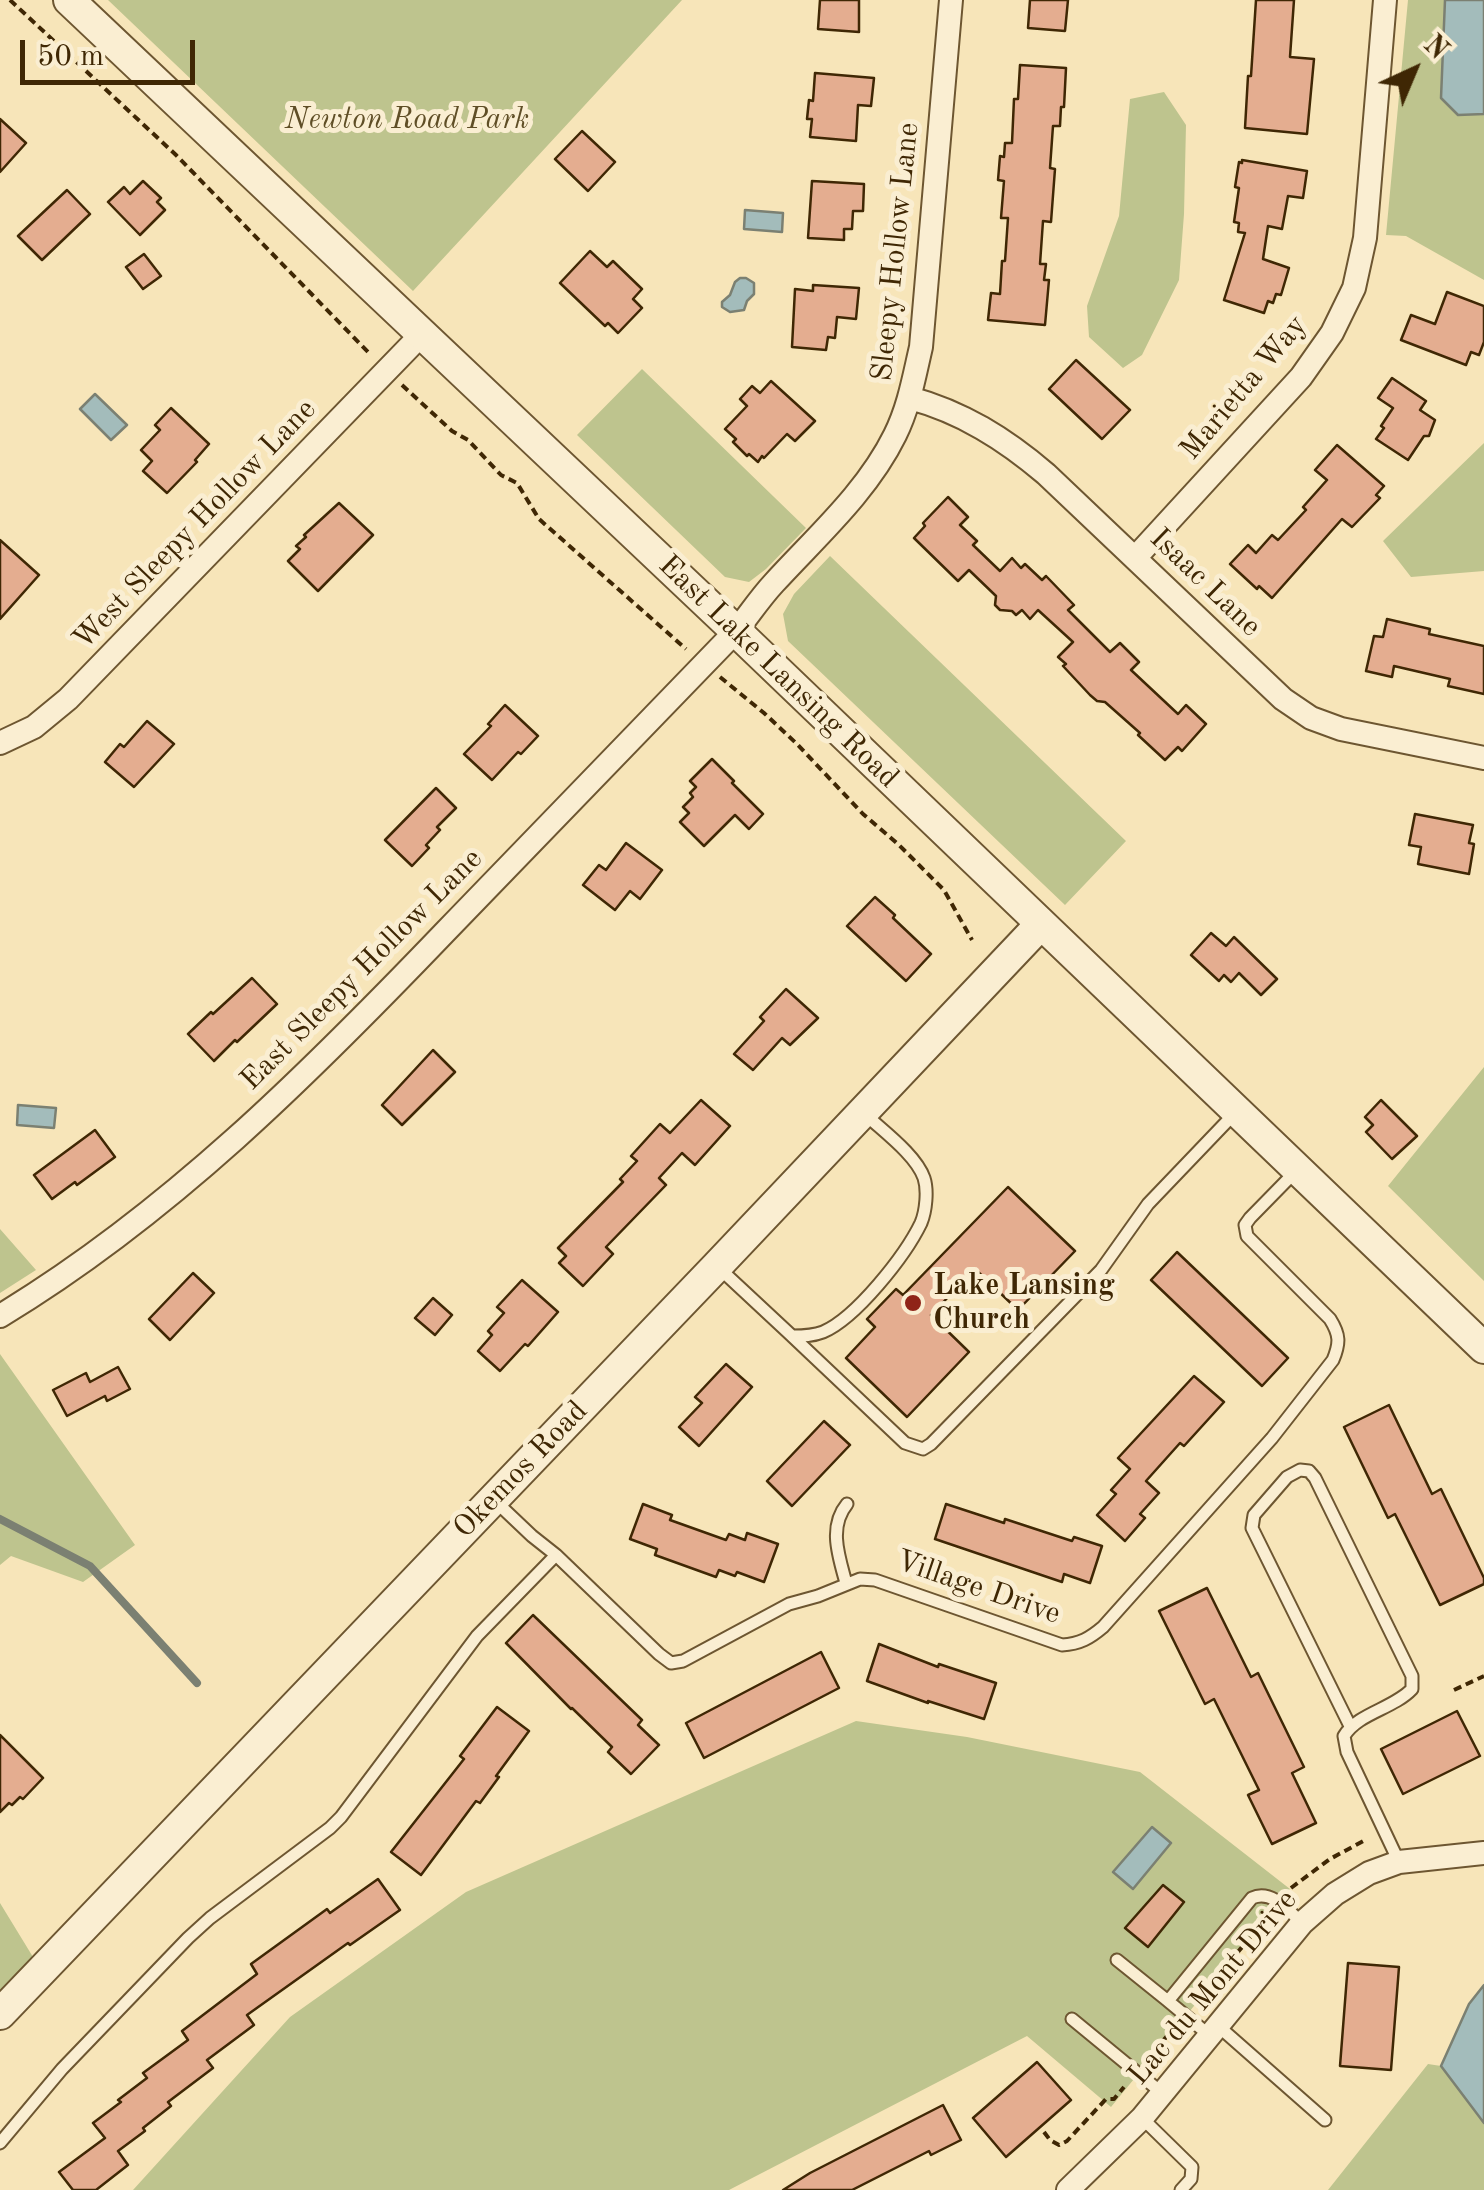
<!DOCTYPE html>
<html>
<head>
<meta charset="utf-8">
<style>
  body { margin:0 }
  #map { position:relative; width:1484px; height:2190px; overflow:hidden; background:#f7e5b9; font-family:"Old Standard TT",serif }
  canvas { display:block }
  .north { position:absolute; left:1364px; top:20px; width:100px; height:100px; -webkit-text-stroke:8px #faeed2; paint-order:stroke; rotate:44deg; font-size:28px; font-weight:700; line-height:40px; text-align:center; color:#3f2704 }
  .north::after { content:''; display:block; margin:auto; width:35px; height:45px; background:#3f2704; clip-path:polygon(50% 0,100% 100%,50% 72%,0 100%) }
  .scale { position:absolute; left:20px; top:40px; width:175px; height:45px; box-sizing:border-box; border:5px solid #3f2704; border-top:0; padding-left:12px; font-size:30px; line-height:35px; white-space:nowrap; color:#3f2704; -webkit-text-stroke:8px #faeed2; paint-order:stroke }
</style>
</head>
<body>
<div id="map">
<canvas width="1484" height="2190"></canvas>
<div class="north">N</div>
<div class="scale">50 m</div>
</div>
<script>
const g = document.querySelector('canvas').getContext('2d');
g.lineJoin = 'round';
function fillPath(path, color) {
  g.fillStyle = color;
  g.fill(path, 'evenodd');
}
function stroke(path, color, width, dash) {
  g.strokeStyle = color;
  g.lineWidth = width;
  g.lineCap = dash ? 'butt' : 'round';
  g.setLineDash(dash || []);
  g.stroke(path);
}
function write(font, color, halo, rows, align = 'center') {
  g.font = font + ' "Old Standard TT",serif';
  g.lineWidth = 10;
  g.setLineDash([]);
  g.textBaseline = 'middle';
  g.strokeStyle = halo;
  g.fillStyle = color;
  for (const [text, x, y, turn = 0] of rows) {
    g.save();
    g.translate(x, y);
    g.rotate((+turn || 0) * Math.PI / 180);
    g.textAlign = isNaN(turn) ? turn : align;
    if (halo) g.strokeText(text, 0, 0);
    g.fillText(text, 0, 0);
    g.restore();
  }
}
fillPath(new Path2D(`
  M108,0H682L413,291Z
  M1408,0H1484V280L1406,236L1386,235Z
  M1164,92L1186,125L1184,214L1179,280L1142,355L1123,368L1089,337L1087,306L1119,216L1130,99Z
  M642,369L806,528L766,569L749,582L725,577L577,435Z
  M1484,443V571L1411,577L1383,541Z
  M830,556L1126,841L1065,905L788,641L783,614L794,594Z
  M1484,1067V1281L1388,1186Z
  M0,1229L36,1270L0,1293Z
  M0,1354L135,1545L83,1582L11,1556L0,1565Z
  M856,1721L967,1737L1140,1772L1290,1889L1111,2107L1027,2036L729,2190H133L290,2017L466,1892Z
  M0,1903L33,1957L0,1991Z
  M1428,2064L1441,2066L1484,2123V2190H1328Z`), '#bec48e');
const water = new Path2D(`
  M1445,0H1484V114L1458,115L1441,98Z
  M745,210L783,213L782,232L744,229Z
  M740,278H746L754,283V294L747,301L744,310L730,312L722,307V302L730,295L735,282Z
  M95,394L127,425L111,440L80,409Z
  M18,1105L56,1108L54,1128L17,1125Z
  M1152,1827L1171,1843L1133,1889L1113,1872Z
  M1484,1985V2123L1441,2066L1469,2004Z`);
fillPath(water, '#a3bcbb');
stroke(water, '#7b8072', 2.5);
stroke(new Path2D(`
  M0,1519L90,1566L197,1683`), '#7b8072', 8);
const building = new Path2D(`
  M820,0H859V32L818,29Z
  M1030,0H1068L1065,31L1028,28Z
  M1256,0H1294L1290,57L1314,59L1307,134L1245,128L1248,76H1251Z
  M1020,65L1066,68L1064,107H1061L1060,126H1053L1050,168L1055,169L1051,222L1043,221L1040,264H1046L1044,280H1049L1045,325L988,320L991,293L1000,294L1002,261H1005L1008,218H1001L1004,181L998,180L1000,156L1004,157L1005,143H1012L1014,99H1018Z
  M815,73L874,78L871,106L858,105L856,141L810,137L812,119H807L809,100L813,101Z
  M0,119L26,143L0,172Z
  M582,131L615,162L588,191L555,159Z
  M1242,160L1307,171L1303,198L1288,196L1282,229L1268,226L1263,259L1289,268L1281,295L1276,294L1273,303L1268,301L1264,313L1224,300L1245,233L1238,232L1239,223L1234,222L1239,188L1235,187L1239,162L1242,163Z
  M143,181L161,198L157,202L165,210L140,235L108,202L124,187L130,194Z
  M812,181L864,184L863,211H853L852,229H844V240L808,238Z
  M67,190L90,214L42,260L18,236Z
  M590,251L607,267L613,261L642,289L633,299L642,308L618,333L608,323L605,326L560,283Z
  M144,254L161,276L143,289L126,267Z
  M813,285L859,288L856,319L837,317L835,338L828,337L826,350L792,347L795,289L813,291Z
  M1447,292L1484,306V342L1479,355L1471,352L1466,365L1401,340L1411,315L1435,324Z
  M1076,360L1130,410L1102,439L1049,389Z
  M1392,378L1426,401L1420,410L1435,420L1429,436H1424L1408,460L1376,439L1384,428L1381,426L1393,408L1378,398Z
  M771,381L815,421L795,441L787,434L764,458L762,456L758,462L749,454L747,456L733,442L736,439L725,429L747,406L740,399L752,386L760,393Z
  M171,408L209,444L195,460L197,462L167,493L143,471L152,461L141,450L160,430L155,425Z
  M1337,445L1384,486L1376,495L1380,498L1352,527L1342,519L1272,598L1259,586L1257,589L1230,564L1248,545L1256,553L1272,535L1278,540L1306,510L1303,507L1327,480L1315,470Z
  M948,497L968,517L960,525L977,541L973,545L1000,571L1012,558L1021,568L1025,564L1042,580L1046,576L1074,605L1068,610L1110,652L1120,643L1139,662L1131,670L1178,714L1186,705L1206,724L1182,751L1178,747L1165,760L1138,735L1140,733L1105,702L1097,701L1090,695L1063,666L1066,664L1058,657L1073,642L1038,610L1030,619L1022,610L1016,615L1012,611L1000,610L995,605L996,596L969,570L958,581L914,538L925,526L923,523Z
  M339,503L373,535L318,591L288,561L300,549L296,546L306,537L304,535Z
  M0,540L39,575L0,619Z
  M1387,619L1430,629L1429,634L1484,646V694L1448,686L1450,679L1394,666L1392,677L1366,671L1374,636L1383,637Z
  M505,705L538,736L521,754L518,752L492,780L464,754L491,726L488,724Z
  M147,721L174,744L134,787L105,762L120,744L124,747Z
  M712,759L734,781L732,783L763,814L749,829L735,815L704,846L680,822L689,813L683,807L693,797L690,793L696,787L690,781Z
  M436,788L456,808L437,827L440,830L426,845L429,848L412,866L385,840Z
  M1415,814L1473,825L1469,843L1474,844L1469,874L1418,864L1421,847L1409,845Z
  M626,843L662,870L640,899L630,891L615,910L583,885L599,865L606,870Z
  M875,897L895,915L893,918L931,954L906,981L847,926Z
  M1211,933L1226,946L1234,937L1277,979L1261,995L1239,973L1231,982L1224,975L1219,981L1191,955Z
  M252,978L277,1004L237,1042L235,1040L214,1061L188,1034L211,1012L213,1014Z
  M786,989L818,1018L790,1045L782,1038L753,1070L734,1054L764,1021L760,1017Z
  M433,1050L455,1072L402,1125L382,1105Z
  M701,1100L730,1126L695,1165L682,1153L659,1178L666,1185L606,1247L613,1254L583,1286L559,1263L566,1256L558,1248L623,1182L620,1179L637,1161L631,1156L660,1124L670,1133Z
  M1381,1100L1417,1136L1392,1159L1366,1132L1373,1125L1365,1117Z
  M95,1130L115,1157L77,1185L75,1182L52,1199L34,1175Z
  M1008,1187L1075,1251L1018,1310L975,1269L931,1315L969,1352L907,1417L846,1358L875,1327L867,1319L896,1289L903,1295Z
  M1177,1252L1288,1358L1262,1386L1151,1280Z
  M193,1273L214,1293L170,1340L149,1319Z
  M522,1280L558,1312L528,1346L525,1344L500,1371L478,1351L492,1335L488,1331L504,1313L497,1307Z
  M433,1298L452,1315L435,1335L415,1318Z
  M726,1364L752,1387L699,1446L679,1427L702,1403L695,1397Z
  M118,1367L130,1389L107,1401L105,1396L67,1416L53,1390L86,1373L90,1382Z
  M1194,1376L1224,1402L1184,1446L1180,1443L1146,1481L1159,1493L1140,1514L1145,1518L1125,1541L1097,1515L1116,1494L1111,1490L1130,1469L1118,1458Z
  M1389,1405L1432,1494L1441,1489L1484,1578V1584L1440,1605L1395,1514L1388,1518L1344,1427Z
  M824,1421L850,1445L792,1506L767,1481Z
  M643,1504L672,1515L670,1520L726,1540L729,1534L745,1540L747,1533L778,1544L764,1582L737,1572L735,1576L719,1570L716,1577L655,1555L657,1549L630,1539Z
  M946,1504L1004,1523L1005,1519L1072,1541L1074,1537L1102,1546L1090,1583L1064,1574L1062,1582L935,1539Z
  M1207,1588L1251,1677L1258,1673L1304,1767L1292,1773L1316,1823L1272,1844L1248,1795L1259,1790L1214,1699L1205,1704L1159,1611Z
  M533,1615L642,1720L638,1725L659,1745L631,1774L608,1752L612,1747L572,1708L571,1709L506,1643Z
  M879,1644L938,1667L939,1664L996,1683L984,1719L928,1701V1703L867,1681Z
  M821,1652L839,1688L704,1758L686,1723Z
  M497,1707L529,1731L496,1776L499,1777L480,1803L476,1801L421,1875L391,1852L464,1759L460,1756Z
  M1457,1711L1480,1756L1403,1794L1381,1749Z
  M0,1735L43,1778L23,1799L20,1797L12,1805L9,1803L0,1812Z
  M378,1879L400,1910L350,1945L348,1943L247,2015L254,2025L207,2060L213,2068L168,2102L171,2106L143,2128L145,2131L118,2151L128,2165L96,2190H73L59,2172L105,2138L93,2123L121,2102L118,2100L147,2078L143,2073L188,2040L182,2031L257,1974L251,1964L327,1909L330,1913Z
  M1163,1885L1184,1902L1148,1947L1125,1928Z
  M1348,1963L1399,1967L1391,2070L1340,2066Z
  M1037,2062L1071,2100L1006,2157L973,2118Z
  M943,2105L961,2140L931,2155L929,2151L852,2190H783L810,2173Z`);
fillPath(building, '#e4ad90');
stroke(building, '#3f2704', 2.5);
const service = new Path2D(`
  M719,1268L792,1336C803,1336 813,1336 823,1332C856,1318 905,1256 921,1223C926,1211 928,1190 924,1178C916,1155 883,1131 866,1115
  M792,1336L905,1443L923,1449L931,1444L1101,1270L1148,1204L1236,1112
  M493,1499L532,1536L556,1555L659,1654L671,1663L683,1661L789,1604L818,1596L860,1579L875,1580L1062,1645C1080,1644 1090,1638 1103,1627L1272,1438L1333,1360C1340,1343 1340,1335 1330,1319L1247,1236L1245,1225L1250,1218L1297,1170
  M846,1583C839,1557 828,1527 847,1504
  M1350,1726L1252,1528L1254,1515L1287,1477L1300,1470L1309,1471L1315,1478L1412,1676V1689C1393,1709 1358,1713 1344,1736L1347,1752L1399,1862
  M1117,1960L1168,2001
  M1072,2019L1162,2093
  M1217,2025L1325,2120
  M1209,2035L1168,2001L1252,1898C1271,1889 1288,1910 1302,1923
  M1142,2118L1192,2167L1191,2179L1181,2190
  M0,2143L62,2069L188,1938L210,1918L330,1828L341,1817L477,1636L556,1555`);
const minor = new Path2D(`
  M910,398C962,412 1005,439 1046,474L1283,699L1311,718L1341,729L1484,758
  M1135,558L1301,377L1332,333L1354,288L1365,238L1385,0
  M0,743L34,727L68,699L421,335
  M0,1316C169,1214 310,1073 446,931C543,831 639,730 736,631C749,615 760,598 774,583C817,536 867,492 895,435C909,407 914,377 921,347L951,0
  M1068,2190L1142,2118L1302,1923L1335,1894L1369,1873L1399,1862L1484,1853`);
const tertiary = new Path2D(`
  M69,0L736,631L1484,1348
  M0,2014L717,1266L1040,925`);
stroke(service, '#6d5631', 15);
stroke(minor, '#6d5631', 26);
stroke(tertiary, '#6d5631', 34);
stroke(new Path2D(`
  M10,0L176,155L370,354
  M402,385L452,431L468,440L501,475L517,483L539,519L686,649
  M720,677L764,713L797,744L863,814L898,844L944,890L972,940
  M1454,1690L1484,1676
  M1291,1888L1330,1859L1367,1839
  M1195,2003L1269,1915
  M1146,2061L1173,2029
  M1044,2132L1050,2140L1059,2145L1067,2141L1106,2099H1114L1124,2087`), '#3f2704', 4, [8, 5]);
stroke(service, '#faeed2', 11);
stroke(minor, '#faeed2', 22);
stroke(tertiary, '#faeed2', 30);
for (const [x, y, r, color] of [
  [913,1303,10,"#8f2418"]
]) {
  const dot = new Path2D();
  dot.arc(x, y, r, 0, 2 * Math.PI);
  g.fillStyle = color;
  g.fill(dot);
  stroke(dot, '#faeed2', 4);
}
write('italic 30px', '#5f4e26', '#faeed2', [
  ["Newton Road Park",407,120]
]);
write('30px', '#3f2704', '#faeed2', [
  ["Sleepy Hollow Lane",896,252,-84],
  ["Marietta Way",1244,388,-50],
  ["West Sleepy Hollow Lane",195,525,-46],
  ["Isaac Lane",1205,583,44],
  ["East Lake Lansing Road",778,672,44],
  ["East Sleepy Hollow Lane",362,970,-45],
  ["Okemos Road",521,1470,-46],
  ["Village Drive",978,1588,19],
  ["Lac du Mont Drive",1213,1988,-50]
]);
write('bold 30px', '#3f2704', '#faeed2', [
  ["Lake Lansing",933,1286],
  ["Church",933,1320]
], 'left');
</script>
</body>
</html>
